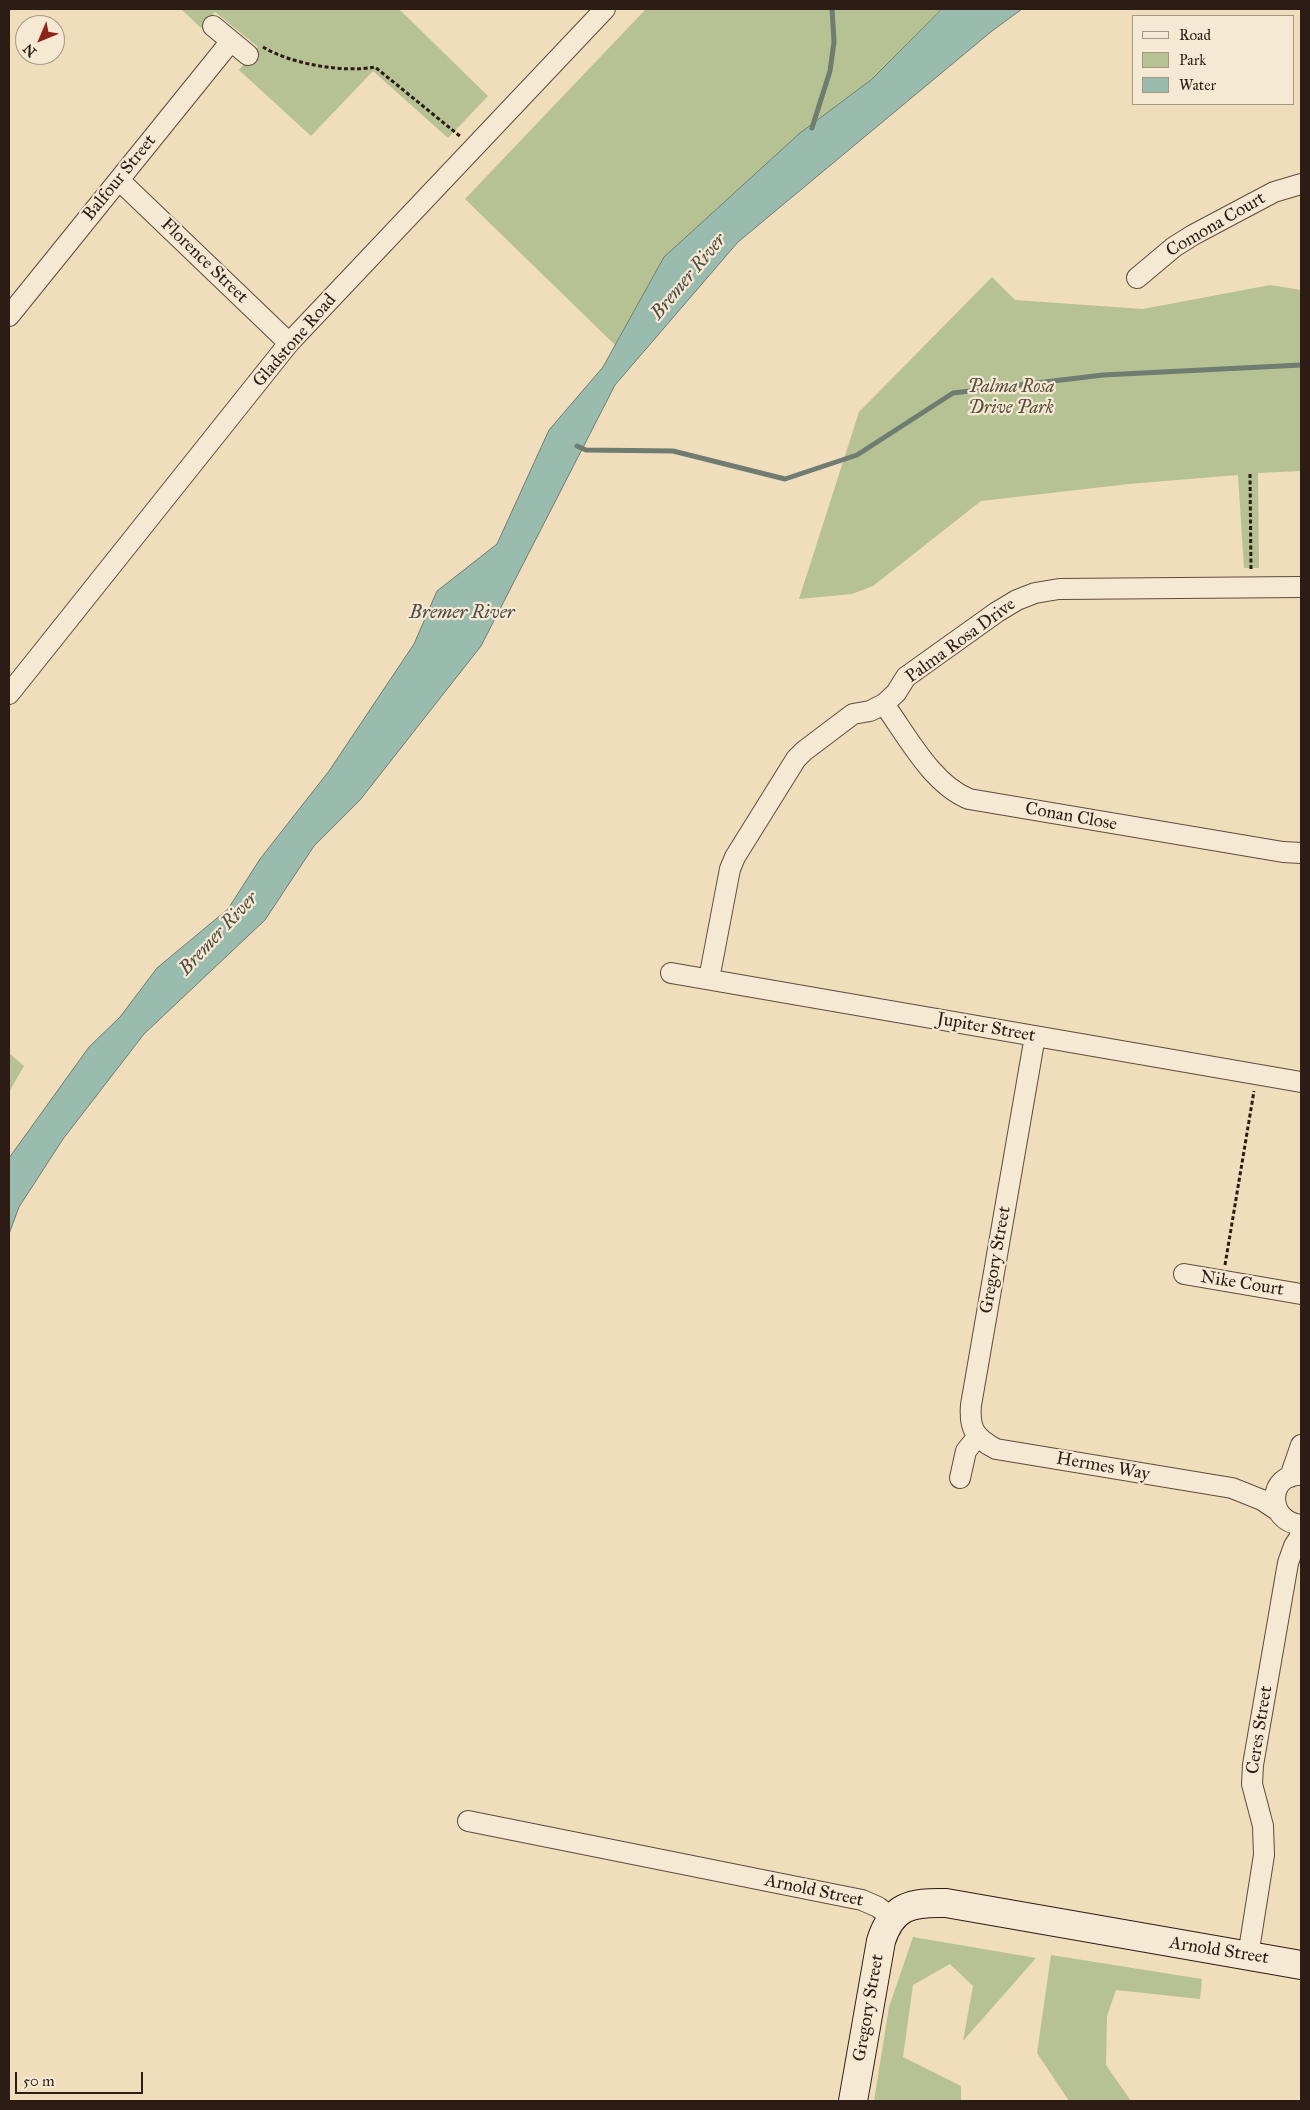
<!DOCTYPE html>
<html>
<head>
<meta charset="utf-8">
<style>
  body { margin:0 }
  #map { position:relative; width:1310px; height:2110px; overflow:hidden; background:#f0ddbb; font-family:"IM FELL Great Primer",serif }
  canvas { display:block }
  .frame { position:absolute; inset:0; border:10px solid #2d1c16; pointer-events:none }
  .legend { position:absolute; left:1132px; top:15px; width:162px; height:90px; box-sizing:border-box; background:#f5e9d3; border:1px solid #a59787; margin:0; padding:6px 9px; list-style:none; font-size:15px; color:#2d1c16 }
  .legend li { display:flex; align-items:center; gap:10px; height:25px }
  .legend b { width:25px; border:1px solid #a59787 }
  .north { position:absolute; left:15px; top:15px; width:50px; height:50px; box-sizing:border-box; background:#f5e9d3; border:1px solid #a59787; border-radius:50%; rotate:225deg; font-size:14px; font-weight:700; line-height:20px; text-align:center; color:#2d1c16 }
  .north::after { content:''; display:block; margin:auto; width:18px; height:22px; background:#8f2418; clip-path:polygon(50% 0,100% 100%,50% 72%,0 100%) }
  .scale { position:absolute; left:15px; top:2072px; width:128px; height:22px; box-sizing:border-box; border:2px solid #2d1c16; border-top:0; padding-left:6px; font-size:15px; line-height:18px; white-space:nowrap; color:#2d1c16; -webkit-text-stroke:4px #f5e9d3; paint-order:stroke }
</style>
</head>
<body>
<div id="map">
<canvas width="1310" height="2110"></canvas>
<div class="frame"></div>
<ul class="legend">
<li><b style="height:6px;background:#f5e9d3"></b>Road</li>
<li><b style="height:14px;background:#b6c293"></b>Park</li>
<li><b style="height:14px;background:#9abcae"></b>Water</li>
</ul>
<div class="north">N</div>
<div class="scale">50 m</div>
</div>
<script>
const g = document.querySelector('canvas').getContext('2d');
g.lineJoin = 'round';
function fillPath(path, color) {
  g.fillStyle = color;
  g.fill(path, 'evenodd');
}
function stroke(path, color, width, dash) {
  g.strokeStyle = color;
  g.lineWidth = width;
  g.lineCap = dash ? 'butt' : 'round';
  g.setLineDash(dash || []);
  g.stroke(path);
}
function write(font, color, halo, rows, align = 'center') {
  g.font = font + ' "IM FELL Great Primer",serif';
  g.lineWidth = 4.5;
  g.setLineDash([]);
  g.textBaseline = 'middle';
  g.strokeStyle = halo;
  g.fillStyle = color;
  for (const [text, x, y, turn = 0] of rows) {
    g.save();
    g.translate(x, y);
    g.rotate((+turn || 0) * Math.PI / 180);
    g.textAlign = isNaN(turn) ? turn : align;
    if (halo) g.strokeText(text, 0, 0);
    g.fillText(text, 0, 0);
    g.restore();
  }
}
fillPath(new Path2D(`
  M181,9H399L488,96L448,138L373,71L311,136L239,70L258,47L215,12L201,28Z
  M646,9H941L871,80L800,133L664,257L615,345L465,199Z
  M992,277L1015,300L1143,309L1270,285L1301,290V471L1258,473L1259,568H1244L1238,475L1129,484L981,501L873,586L852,594L799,599L859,412Z
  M9,1053L24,1066L9,1092Z
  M913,1937L1036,1958L963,2041L973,1986L950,1964L913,1985L903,2057L961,2086V2101H874L889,2007Z
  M1051,1955L1202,1979L1200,1999L1116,1990L1107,2016L1106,2065L1131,2101H1069L1037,2053Z`), '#b6c293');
const water = new Path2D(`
  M942,9H1022L992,31L738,242L615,385L481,646L360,800L314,846L265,920L144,1034L63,1139L19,1207L9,1234V1158L89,1047L120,1017L157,968L228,909L260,859L329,771L414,644L437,591L497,544L549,430L603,367L664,257L800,133L871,80Z`);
fillPath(water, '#9abcae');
stroke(water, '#6e7c71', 1);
stroke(new Path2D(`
  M812,128L830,71L834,42L832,9
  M577,446L586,450L673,451L785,479L857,455L953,393L1103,375L1301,365`), '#6e7c71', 5);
const minor = new Path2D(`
  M213,26L248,55
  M119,180L289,343
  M1137,278L1174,247L1193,235L1274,192L1301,184
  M9,316L231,41
  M9,694L289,343L605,9
  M884,704C907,736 932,784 969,799L1283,852L1301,853
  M671,973L1301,1082
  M709,979L730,869L735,857L796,759L804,751L853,714L870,711L884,704L896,693L906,677L997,612L1017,600L1035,593L1059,589L1301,587
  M1035,1036L971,1405C969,1429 975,1438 996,1449L1232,1488L1262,1500L1277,1510
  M1184,1274L1301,1294
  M1301,1475C1268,1473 1265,1521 1301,1525
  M1290,1477L1301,1445
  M960,1478L966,1451L978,1436
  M468,1821L862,1900L878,1907L892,1918
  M1248,1956L1264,1855L1263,1826L1252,1784L1253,1765L1288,1563L1294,1546L1301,1535`);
const secondary = new Path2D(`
  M853,2101L881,1941C892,1906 911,1902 946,1903L1301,1965`);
stroke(minor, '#5e4c3f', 22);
stroke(secondary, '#2d1c16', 30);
stroke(new Path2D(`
  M263,47C291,64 343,73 375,67L461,137
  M1250,474L1251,571
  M1225,1265L1254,1091`), '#2d1c16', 3, [4, 2.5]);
stroke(minor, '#f5e9d3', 20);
stroke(secondary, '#f5e9d3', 28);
write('18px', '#2d1c16', '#f5e9d3', [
  ["Balfour Street",120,178,-51],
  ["Comona Court",1216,225,-30],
  ["Florence Street",204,261,44],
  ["Gladstone Road",295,341,-49],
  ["Palma Rosa Drive",961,641,-36],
  ["Conan Close",1071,817,10],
  ["Jupiter Street",986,1028,10],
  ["Gregory Street",996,1260,-80],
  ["Nike Court",1242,1284,9],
  ["Hermes Way",1103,1467,10],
  ["Ceres Street",1260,1730,-81],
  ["Arnold Street",814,1891,12],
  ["Arnold Street",1219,1951,9],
  ["Gregory Street",869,2008,-80]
]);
write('italic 18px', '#564e3c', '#f5e9d3', [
  ["Palma Rosa",1011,388],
  ["Drive Park",1011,409]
]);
write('italic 19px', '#4e4c44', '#f5e9d3', [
  ["Bremer River",689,277,-50],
  ["Bremer River",462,613],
  ["Bremer River",219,934,-47]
]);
</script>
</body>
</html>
